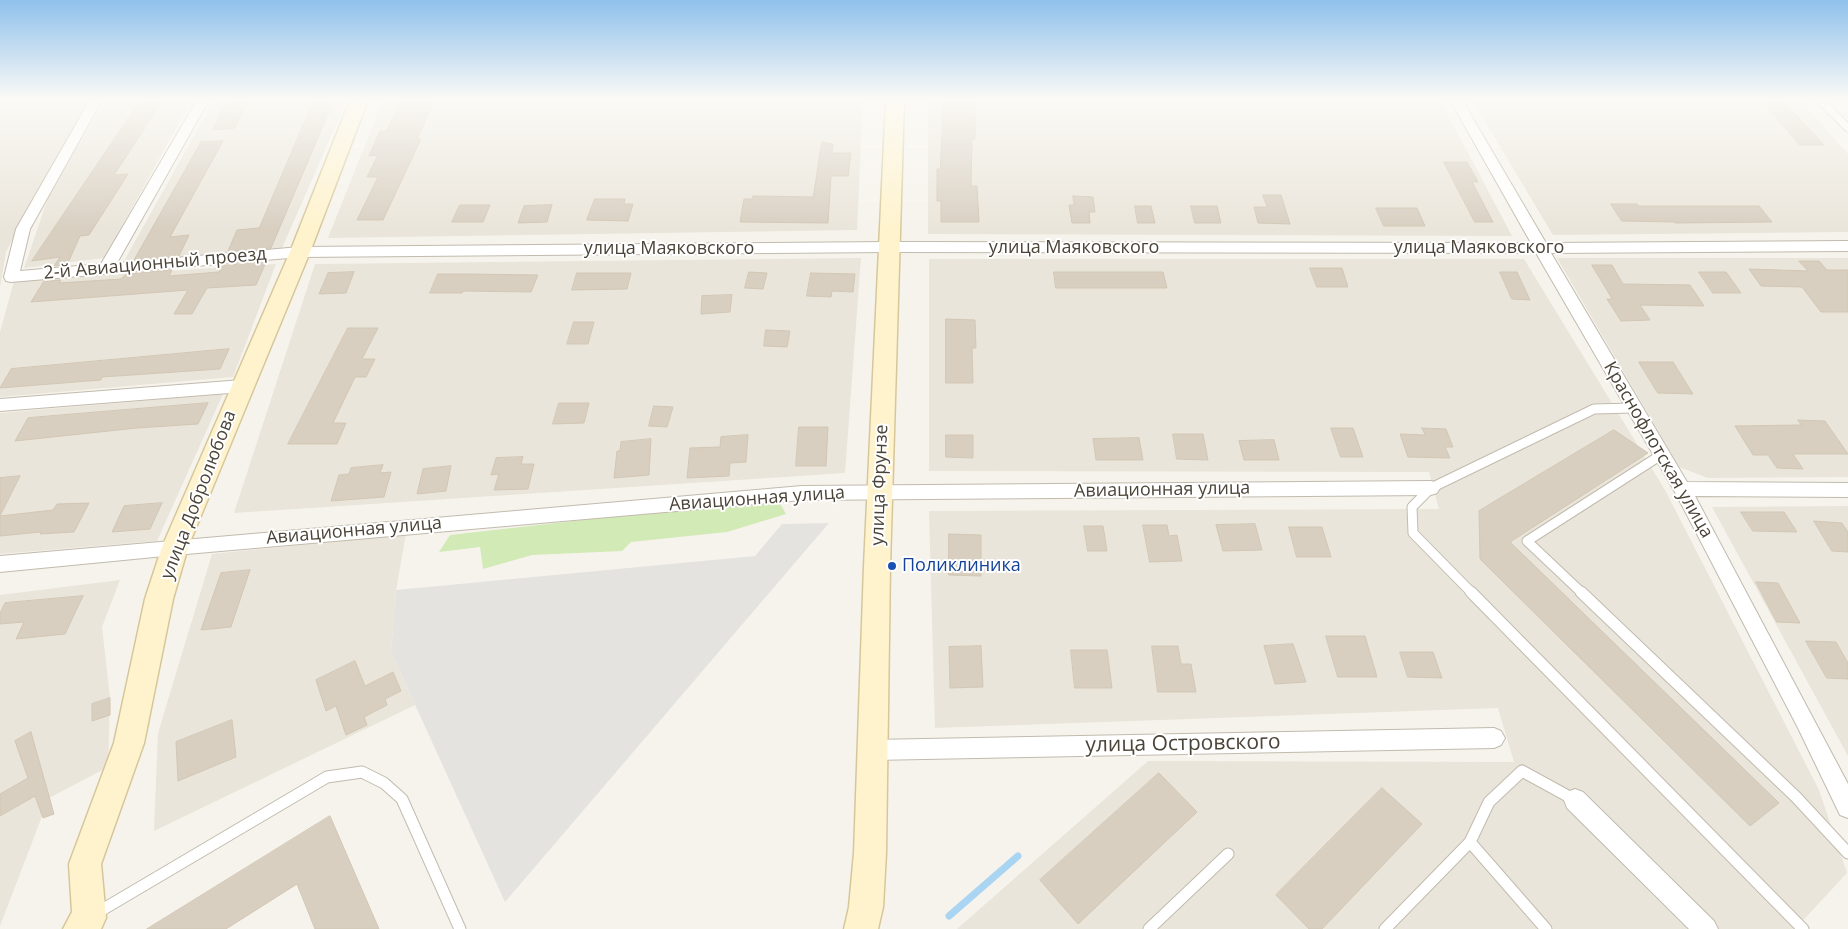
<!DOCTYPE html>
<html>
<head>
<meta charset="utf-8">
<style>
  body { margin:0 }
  canvas { display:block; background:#f6f3ec }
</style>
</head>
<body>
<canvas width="1848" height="929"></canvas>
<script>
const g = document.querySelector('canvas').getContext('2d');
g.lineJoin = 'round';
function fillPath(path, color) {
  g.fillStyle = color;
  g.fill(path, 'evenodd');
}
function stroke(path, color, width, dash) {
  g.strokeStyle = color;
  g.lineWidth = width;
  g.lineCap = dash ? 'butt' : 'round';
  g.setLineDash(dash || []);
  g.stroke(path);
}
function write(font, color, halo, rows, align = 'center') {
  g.font = font + ' "Open Sans",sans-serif';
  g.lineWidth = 4;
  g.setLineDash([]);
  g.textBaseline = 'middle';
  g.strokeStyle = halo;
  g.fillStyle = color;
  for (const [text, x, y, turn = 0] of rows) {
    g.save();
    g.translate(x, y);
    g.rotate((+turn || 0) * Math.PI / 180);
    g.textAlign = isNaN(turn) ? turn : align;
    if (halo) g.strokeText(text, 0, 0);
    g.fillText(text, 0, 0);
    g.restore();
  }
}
fillPath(new Path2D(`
  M0,100H92L30,205L6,252L0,287Z
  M105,100H192L104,258L24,268L48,198Z
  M214,100H347L282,248L124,261Z
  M383,100H863L857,230L328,238Z
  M928,100H1440L1512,236L928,234Z
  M1472,100H1800L1848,154V232L1553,235Z
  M861,258L845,473L234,513L315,264Z
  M1557,258H1848V477L1708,478L1679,467Z
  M929,259H1524L1665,490L1819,790L1847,873L1795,929H957L1148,761L1514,762L1498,708L935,728L929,511L1439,509L1429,472L929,471Z
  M276,264L233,377L0,397V332L14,281Z
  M223,394L157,541L0,554V413Z
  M1848,506V756L1712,507Z
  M406,534L396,590L391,652L415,705L154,831L158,733L212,554Z
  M120,580L102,627L110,698L108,767L49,798L0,926V595Z`), '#eae5da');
fillPath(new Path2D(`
  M777,498L786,514L727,532L631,542L622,551L532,555L483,569L480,547L439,552L450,535Z`), '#d2eab5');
fillPath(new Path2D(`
  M829,523L505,902L391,652L396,590L755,556L782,524Z`), '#e5e3e0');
stroke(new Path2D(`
  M949,916L1018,856`), '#a9d4f2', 7);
const building = new Path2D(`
  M141,100H163L114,175L128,174L89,235L80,236L67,265L54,266L60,257L32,261Z
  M227,100H248L235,128L213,130Z
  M314,100H334L271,248L228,251L237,230L259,228Z
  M402,100H435L417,139H421L383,220H357L378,177H367L378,155L369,156L380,131H386Z
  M944,100H976L975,139H972L971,186H977L979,222H941V201H937V169H940Z
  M1761,100H1782L1824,145H1800Z
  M223,141L170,237L189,235L179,256L134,260L201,142Z
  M822,142L833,144L832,153H851L848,176H831L828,223L740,222L744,199H752L753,196L813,197Z
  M1444,162H1467L1478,182H1472L1493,222H1475Z
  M1263,195H1281L1290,224L1258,223L1254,207H1267Z
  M1073,196L1093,197L1095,212H1089L1090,223H1072L1069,205H1074Z
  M595,199H625L624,204H633L628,221L587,220Z
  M1611,204H1637L1638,206H1759L1772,222L1675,223L1674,222L1622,221Z
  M460,205H490L483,222H452Z
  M552,205L547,222L518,223L524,206Z
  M1135,206H1151L1155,223H1138Z
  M1191,206H1217L1221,223H1195Z
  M1376,208H1417L1425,226H1384Z
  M1799,261H1819L1827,270H1848V312H1821L1802,287L1761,286L1749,269L1808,271Z
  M266,262L256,285L207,288L192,314H174L188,290L31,302L44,281L61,280L59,283L121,279L126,274L172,270L169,276L219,272L222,266Z
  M1592,265H1612L1623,284L1690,285L1704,306L1640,305L1650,320L1621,321L1607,299H1612Z
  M1310,268H1342L1348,287H1317Z
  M354,272L346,293L319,294L328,273Z
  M749,272L767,273L763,289L745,288Z
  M1054,272H1163L1167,288H1056Z
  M1500,272H1517L1530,300L1512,299Z
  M1699,272H1726L1741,293H1713Z
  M577,273H631L627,289L572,290Z
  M811,273L855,274L853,292L832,291L831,297L807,296Z
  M438,274H469L538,275L531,292L463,291L462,293H430Z
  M732,295L730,312L701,314L702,296Z
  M946,319L975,320L976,348H972L973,383H946Z
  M574,322H594L588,344H567Z
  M348,328H378L362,359H375L366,377H355L333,423H346L337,444H288Z
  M766,330L790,331L787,347L764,346Z
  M229,349L220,369L102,377L101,380L0,388L11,369Z
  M1639,362H1673L1693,394L1658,393Z
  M208,403L198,424L137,428L15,441L28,418Z
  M559,403H589L584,423L553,424Z
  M654,406L673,407L667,427L649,426Z
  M1798,420L1825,421L1848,454H1793L1803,469L1777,468L1768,455H1753L1735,426L1801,425Z
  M799,427H828L826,466H796Z
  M1331,428H1353L1363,457H1341Z
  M1422,428L1446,429L1453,447H1445L1450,458L1408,457L1400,434L1425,435Z
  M1614,430L1648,453L1510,542L1779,803L1750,826L1480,559L1479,511Z
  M1173,434H1203L1208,460L1177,459Z
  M748,435L746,462L730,463L729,476L687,478L690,448L720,447L721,437Z
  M946,435H973V458L946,457Z
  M1139,438L1143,460H1096L1093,439Z
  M651,439L649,475L614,478L617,451H620L621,442Z
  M1274,440L1279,460H1244L1239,441Z
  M523,457L521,464H534L528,489L494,490L499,474L491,475L496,458Z
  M383,465L380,473L391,472L384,497L331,501L339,475L349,474L351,468Z
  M451,466L446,491L417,494L423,469Z
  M20,476L0,516L53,510L57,504L89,503L74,532L40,534L41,532L0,536V478Z
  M162,503L150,529L112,532L124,506Z
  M1741,512H1784L1797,532L1753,531Z
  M1814,521L1842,523L1848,532V552L1832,551Z
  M1255,524L1262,550L1223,551L1216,525Z
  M1143,525H1167L1169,536L1177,535L1182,561L1150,562Z
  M1084,526H1103L1107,551H1088Z
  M1289,527H1322L1331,557H1297Z
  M949,534L981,535V576L949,575Z
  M250,570L231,627L201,630L221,573Z
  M1756,582L1778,583L1800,623L1777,622Z
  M83,596L65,634L16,639L24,622L0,624V613L5,603Z
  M1326,636H1365L1377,677H1338Z
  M1806,641L1836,642L1848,663V679L1827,678Z
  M1293,644L1306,682L1275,684L1264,646Z
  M981,646L983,687L950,688L949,647Z
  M1152,646H1178L1181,664H1191L1196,692H1158Z
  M1071,650H1107L1112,688H1075Z
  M1400,652H1433L1442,678L1408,677Z
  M355,661L365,686L393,672L401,691L385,699L387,705L364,717L367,725L346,735L336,706L326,711L316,680Z
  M110,698V715L92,721V704Z
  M232,720L236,757L178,781L176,742Z
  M31,732L54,814L43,818L35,796L0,816V794L28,778L15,741Z
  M1159,773L1197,812L1078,924L1040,880Z
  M1382,788L1422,824L1322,929H1309L1276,895Z
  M330,816L379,929H315L297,884L226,929H147Z`);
fillPath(building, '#d8cfc1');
stroke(building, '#d3c7b4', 1);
const laneFar2 = new Path2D(`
  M1820,100L1848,128`);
const laneFar1 = new Path2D(`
  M1472,593L1413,533L1412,507L1431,488L1594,409L1633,408
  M1582,593L1527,541L1661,455`);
const lane = new Path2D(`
  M1471,592L1803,929
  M1581,592L1796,797L1848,853
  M1470,842L1546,929
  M95,914L327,777L362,772L384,783L402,799L460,929
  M1149,929L1228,854
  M1385,929L1470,842L1489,802L1522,771L1575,800`);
const street = new Path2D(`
  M90,100H102L30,229L20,271L101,264L197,100H209L117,263L300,247L888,242L1531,243L1450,100H1462L1546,243L1848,241V251L1551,253L1687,482L1848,483V497L1695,496L1848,784V818L1840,815L1798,728L1676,494L1536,253L888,252L300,257L11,282L6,281L4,277L16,229Z
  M242,380L248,382L250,386L248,390L242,392L0,411V399Z
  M1431,481L1437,483L1440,488L1437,493L1431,495L802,500L175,555L0,572V556L802,486Z
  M1494,728L1501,731L1505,738L1501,745L1494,748L873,760L865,757L862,750L865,743L873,740Z
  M1575,789L1583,792L1714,921L1718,929H1689L1567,808L1564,800L1567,792Z`);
const secondary = new Path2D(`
  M350,100H368L310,252L188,547L173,599L144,743L101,864L106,918L101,929H63L72,912L69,864L114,743L145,599L162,547L290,252Z
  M886,100H904L890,566L886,853L883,907L878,929H844L849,907L854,853L864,566Z`);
stroke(laneFar2, '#c2bbae', 9);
stroke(laneFar1, '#c2bbae', 11);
stroke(lane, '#c2bbae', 13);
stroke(street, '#c2bbae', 2);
stroke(secondary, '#d6c79b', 3);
stroke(laneFar2, '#fff', 7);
stroke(laneFar1, '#fff', 9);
stroke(lane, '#fff', 11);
fillPath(street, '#fff');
fillPath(secondary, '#fff3cd');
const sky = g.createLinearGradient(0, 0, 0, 230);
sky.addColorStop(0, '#8fc1ec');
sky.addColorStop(0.43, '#fbfaf6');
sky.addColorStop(1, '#fbfaf600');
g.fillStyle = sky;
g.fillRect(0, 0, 1848, 230);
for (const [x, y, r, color] of [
  [892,566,5,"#1a4fb4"]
]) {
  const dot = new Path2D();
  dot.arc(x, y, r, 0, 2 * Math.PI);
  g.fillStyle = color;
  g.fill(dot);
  stroke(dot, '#fff', 2);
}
write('18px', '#4b4439', '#fff', [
  ["улица Маяковского",1074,248],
  ["улица Маяковского",1479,248],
  ["улица Маяковского",669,249],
  ["2-й Авиационный проезд",155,264,-5],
  ["Краснофлотская улица",1658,450,60],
  ["улица Фрунзе",880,485,-88],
  ["Авиационная улица",1162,490,-1],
  ["улица Добролюбова",199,495,-69],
  ["Авиационная улица",757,499,-4],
  ["Авиационная улица",354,531,-5]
]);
write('18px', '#164399', '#fff', [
  ["Поликлиника",902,566]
], 'left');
write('21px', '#4b4439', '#fff', [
  ["улица Островского",1183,744,-1]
]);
</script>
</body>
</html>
